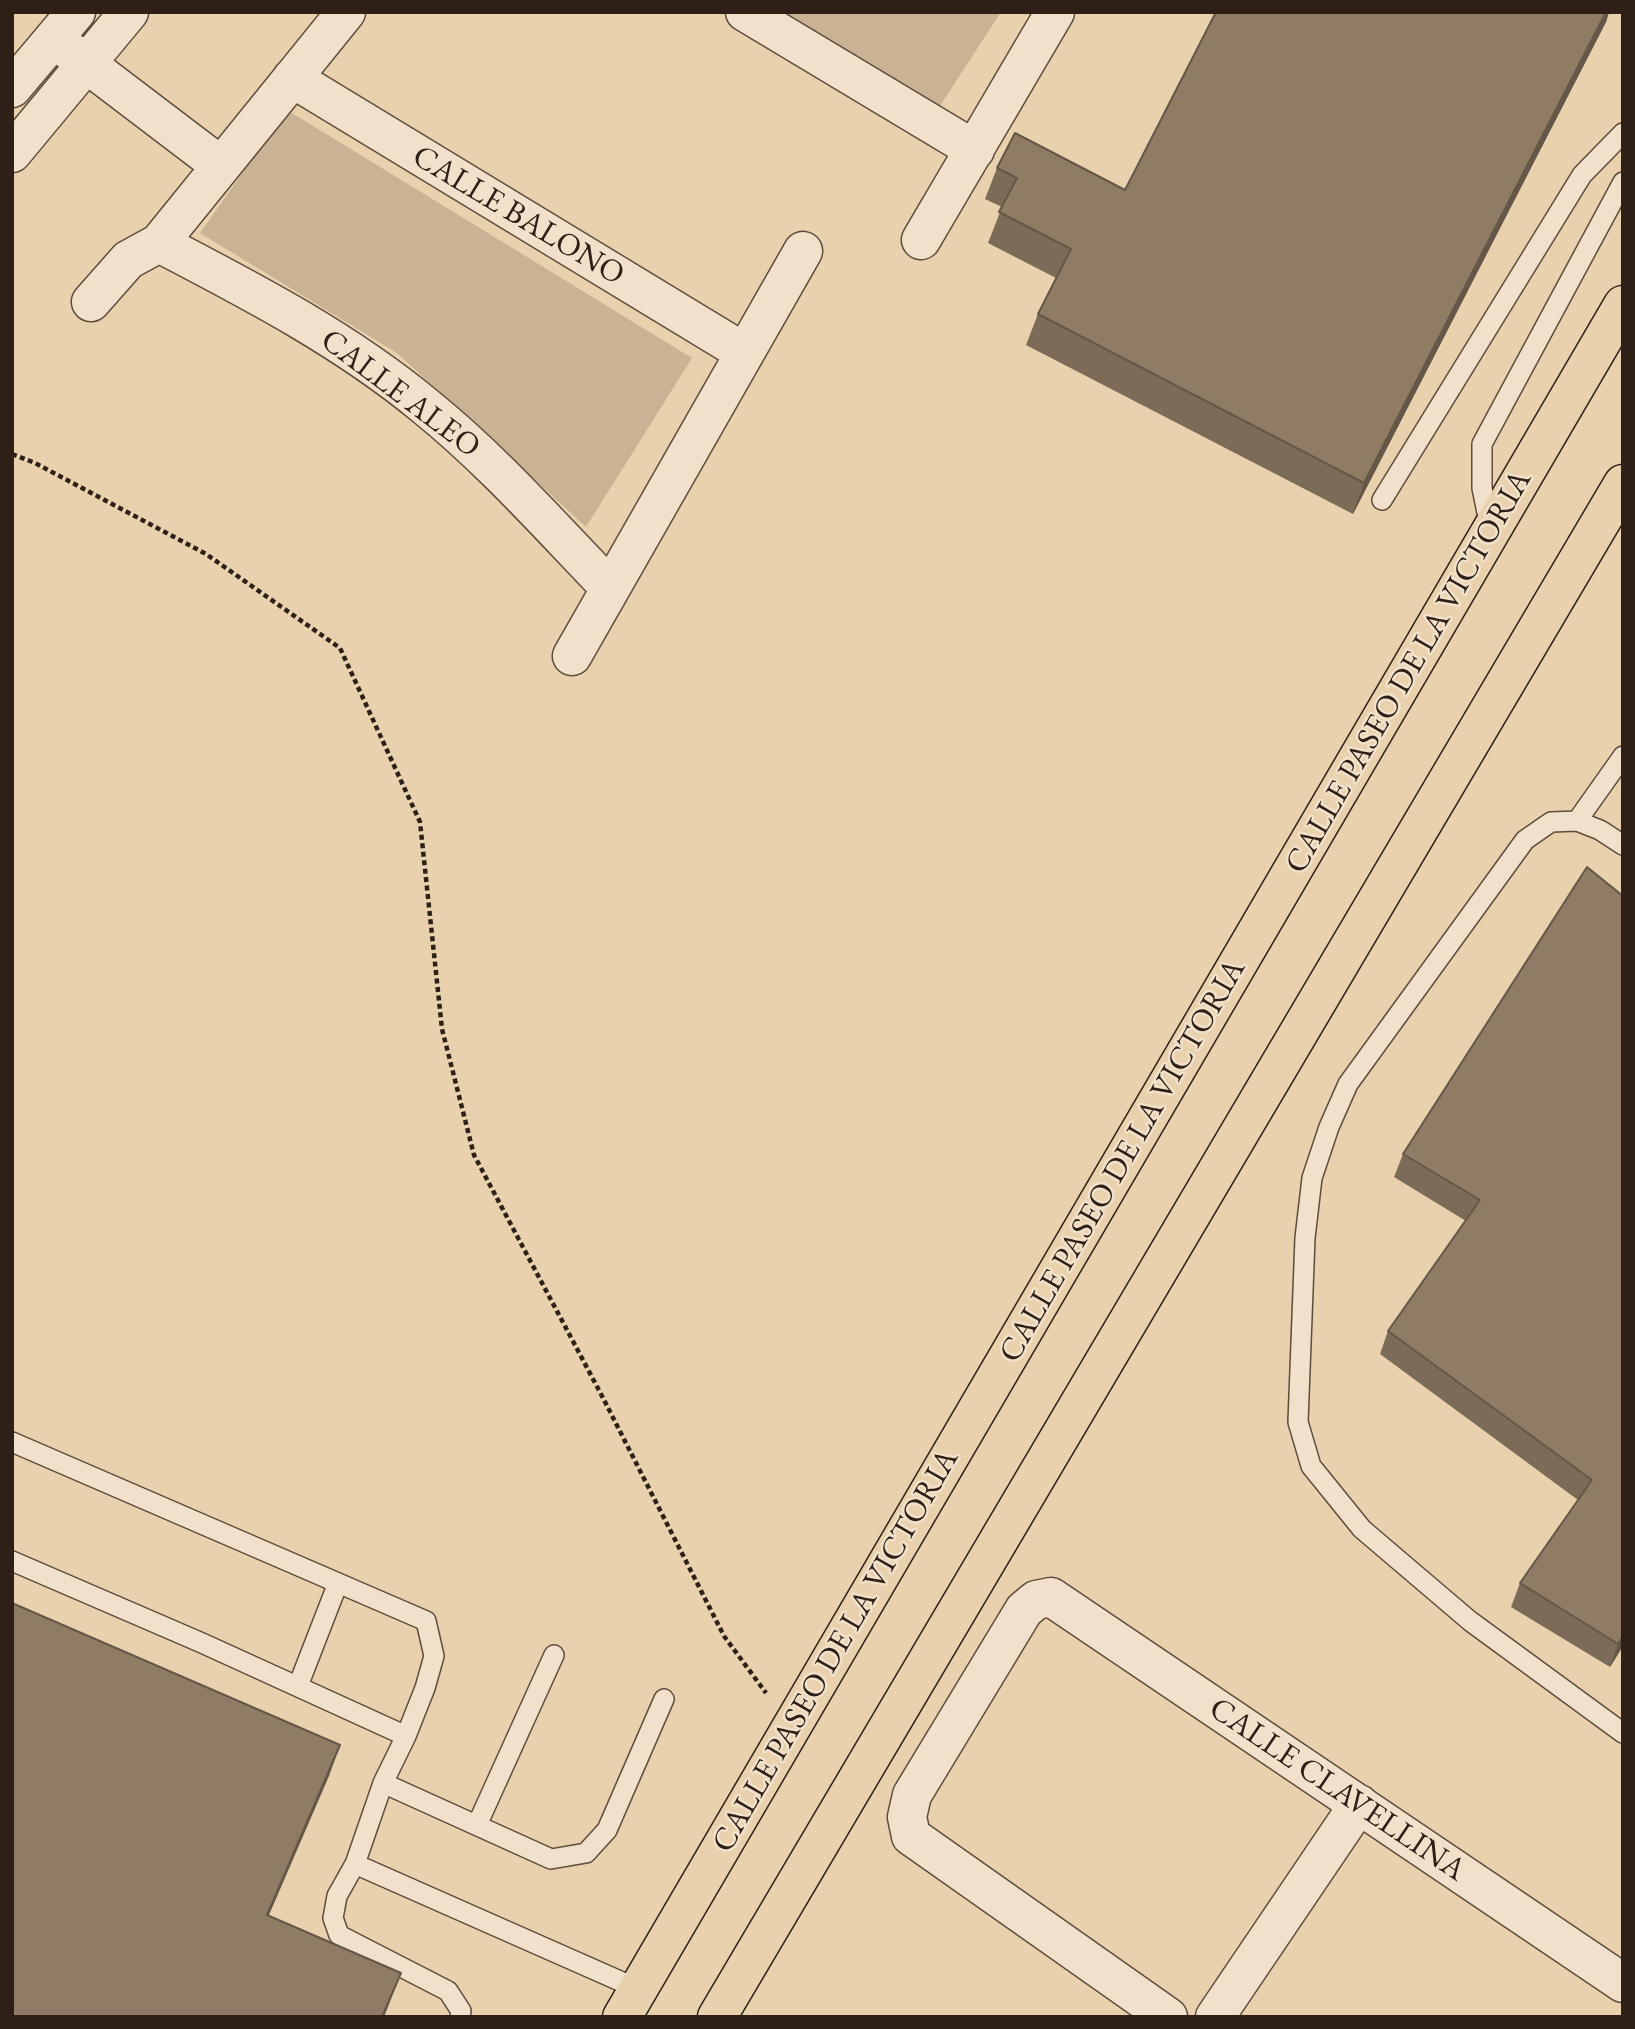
<!DOCTYPE html>
<html>
<head>
<meta charset="utf-8">
<style>
  body { margin:0 }
  #map { position:relative; width:1635px; height:2029px; overflow:hidden; background:#e9d1ad; font-family:"EB Garamond",serif }
  canvas { display:block }
  .frame { position:absolute; inset:0; border:14px solid #2f2017; pointer-events:none }
</style>
</head>
<body>
<div id="map">
<canvas width="1635" height="2029"></canvas>
<div class="frame"></div>
</div>
<script>
const g = document.querySelector('canvas').getContext('2d');
g.lineJoin = 'round';
function fillPath(path, color) {
  g.fillStyle = color;
  g.fill(path, 'evenodd');
}
function stroke(path, color, width, dash) {
  g.strokeStyle = color;
  g.lineWidth = width;
  g.lineCap = dash ? 'butt' : 'round';
  g.setLineDash(dash || []);
  g.stroke(path);
}
function write(font, color, halo, rows, align = 'center') {
  g.font = font + ' "EB Garamond",serif';
  g.lineWidth = 5;
  g.setLineDash([]);
  g.textBaseline = 'middle';
  g.strokeStyle = halo;
  g.fillStyle = color;
  for (const [text, x, y, turn = 0] of rows) {
    g.save();
    g.translate(x, y);
    g.rotate((+turn || 0) * Math.PI / 180);
    g.textAlign = isNaN(turn) ? turn : align;
    if (halo) g.strokeText(text, 0, 0);
    g.fillText(text, 0, 0);
    g.restore();
  }
}
fillPath(new Path2D(`
  M780,12H1001L938,109Z
  M287,110L692,358L586,527L397,353L200,233Z`), '#c9b394');
const service = new Path2D(`
  M1382,500L1582,175L1623,133
  M1490,527L1482,488V444L1623,182
  M1577,821L1623,756
  M1623,845L1600,830L1577,821L1551,822L1525,840L1348,1084L1329,1127L1312,1178L1305,1238L1298,1422L1311,1466L1362,1529L1470,1621L1623,1733
  M12,1442L426,1621L434,1656L425,1688L406,1736L383,1783L355,1864L638,1989
  M12,1561L202,1643L406,1736
  M298,1686L338,1583
  M383,1783L551,1859L586,1853L607,1830L664,1699
  M477,1825L554,1655
  M355,1864L337,1896L333,1918L339,1935L448,1991L461,2011L460,2017`);
const minor = new Path2D(`
  M745,12L975,150
  M54,39L221,166
  M292,78L745,353
  M12,88L76,12
  M12,153L129,12
  M921,240L1055,12
  M159,243C251,291 344,339 425,406C492,460 550,526 610,588
  M91,302L128,260L159,243L346,12
  M572,656L803,251
  M1168,2017L911,1836L907,1817L912,1795L1024,1610L1036,1600L1051,1597L1623,1983
  M1215,2017L1359,1804`);
const primary = new Path2D(`
  M622,2017L1623,305
  M717,2017L1623,484`);
stroke(service, '#5e4c3c', 22);
stroke(minor, '#5e4c3c', 41);
stroke(primary, '#2f2017', 41);
stroke(new Path2D(`
  M12,454L35,463L206,554L340,648L420,822L442,1029L474,1155L601,1394L724,1636L766,1693`), '#2f2017', 4.5, [5, 3.5]);
stroke(service, '#f1e1ca', 19);
stroke(minor, '#f1e1ca', 38);
stroke(primary, '#e9d1ad', 38);
fillPath(new Path2D(`
  M1216,12H1609L1606,22L1353,514L1026,345L1038,314L1056,278L988,243L1002,207L985,199L997,168L1125,190Z
  M1623,896V1646L1610,1667L1511,1607L1520,1583L1578,1500L1380,1354L1388,1331L1466,1221L1394,1177L1403,1154Z`), '#7c6b57');
fillPath(new Path2D(`
  M1606,12H1609L1606,22L1353,514L1364,483Z
  M1623,1636V1646L1610,1667L1618,1644Z
  M340,1745L329,1776L256,1945L267,1915Z
  M401,1973L384,2017H382Z`), '#655747');
const building = new Path2D(`
  M1216,12H1606L1364,483L1038,314L1071,249L999,212L1017,178L997,168L1015,133L1125,190Z
  M1587,867L1623,896V1636L1618,1644L1520,1583L1592,1480L1388,1331L1480,1200L1403,1154Z
  M12,1603L340,1745L267,1915L401,1973L382,2017H12Z`);
fillPath(building, '#907c65');
stroke(building, '#655747', 2);
write('32px', '#2f2017', '#f1e1ca', [
  ["CALLE BALONO",518,216,31],
  ["CALLE ALEO",400,394,37],
  ["CALLE PASEO DE LA VICTORIA",1409,672,-60],
  ["CALLE PASEO DE LA VICTORIA",1123,1161,-60],
  ["CALLE PASEO DE LA VICTORIA",836,1651,-60],
  ["CALLE CLAVELLINA",1337,1790,34]
]);
</script>
</body>
</html>
